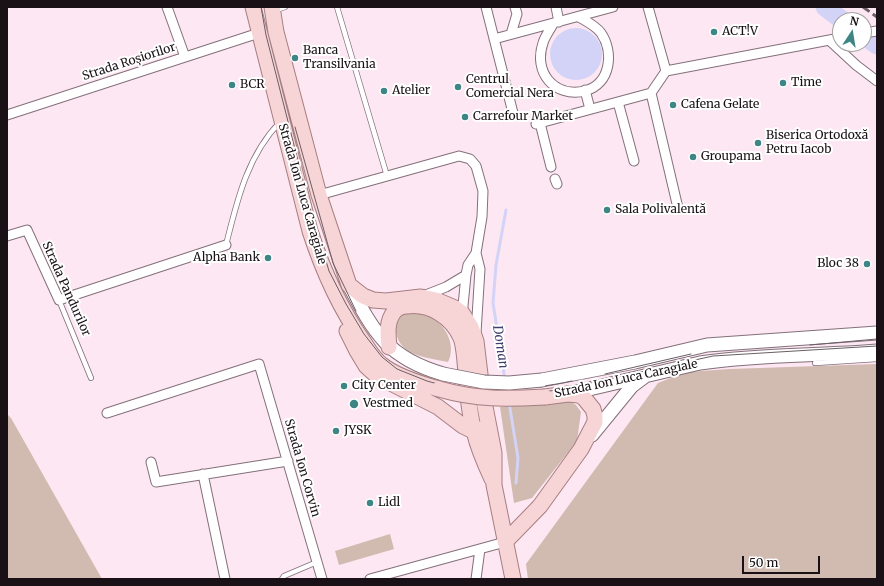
<!DOCTYPE html>
<html>
<head>
<meta charset="utf-8">
<style>
  body { margin:0 }
  #map { position:relative; width:884px; height:586px; overflow:hidden; background:#fde7f2; font-family:Merriweather,serif }
  canvas { display:block }
  .frame { position:absolute; inset:0; border:8px solid #191115; pointer-events:none }
  .north { position:absolute; left:832px; top:12px; width:40px; height:40px; box-sizing:border-box; background:#fff; border:1px solid #a3a0a1; border-radius:50%; rotate:12deg; font-size:11px; font-weight:700; line-height:16px; text-align:center; color:#191115 }
  .north::after { content:''; display:block; margin:auto; width:14px; height:18px; background:#3e8685; clip-path:polygon(50% 0,100% 100%,50% 72%,0 100%) }
  .scale { position:absolute; left:742px; top:556px; width:78px; height:18px; box-sizing:border-box; border:2px solid #191115; border-top:0; padding-left:5px; font-size:12px; line-height:14px; white-space:nowrap; color:#191115; -webkit-text-stroke:3px #fff; paint-order:stroke }
</style>
</head>
<body>
<div id="map">
<canvas width="884" height="586"></canvas>
<div class="frame"></div>
<div class="north">N</div>
<div class="scale">50 m</div>
</div>
<script>
const g = document.querySelector('canvas').getContext('2d');
g.lineJoin = 'round';
function fillPath(path, color) {
  g.fillStyle = color;
  g.fill(path, 'evenodd');
}
function stroke(path, color, width, dash) {
  g.strokeStyle = color;
  g.lineWidth = width;
  g.lineCap = dash ? 'butt' : 'round';
  g.setLineDash(dash || []);
  g.stroke(path);
}
function write(font, color, halo, rows, align = 'center') {
  g.font = font + ' Merriweather,serif';
  g.lineWidth = 4;
  g.setLineDash([]);
  g.textBaseline = 'middle';
  g.strokeStyle = halo;
  g.fillStyle = color;
  for (const [text, x, y, turn = 0] of rows) {
    g.save();
    g.translate(x, y);
    g.rotate((+turn || 0) * Math.PI / 180);
    g.textAlign = isNaN(turn) ? turn : align;
    if (halo) g.strokeText(text, 0, 0);
    g.fillText(text, 0, 0);
    g.restore();
  }
}
fillPath(new Path2D(`
  M420,312C424,314 429,315 432,317C447,327 456,346 448,362C420,356 394,356 395,320L401,314Z
  M877,364V579H528L526,564L658,383L686,372L730,369Z
  M566,399L576,405L581,412L577,441L532,498L514,503L500,407Z
  M7,414L11,418L102,579H7Z
  M390,534L394,549L339,565L335,551Z`), '#d1baaf');
fillPath(new Path2D(`
  M550 54a26 26 0 1 1 52 0a26 26 0 1 1-52 0Z`), '#d3d3f7');
stroke(new Path2D(`
  M505,380L493,303L496,265L506,210
  M509,402L518,458L516,483`), '#d3d3f7', 3);
stroke(new Path2D(`
  M825,7L842,20
  M864,36L877,45`), '#d3d3f7', 19);
const lane = new Path2D(`
  M337,7L387,176
  M276,10L285,7
  M226,245C237,201 247,156 280,122
  M59,300L91,378
  M815,363L877,359
  M282,579L284,576L317,562`);
const street = new Path2D(`
  M167,7L185,57
  M486,7L513,113
  M556,7L559,22
  M648,7L666,71L651,93L678,208
  M553,24C550,30 545,36 543,43C533,72 554,98 585,91C611,84 614,52 601,33C596,26 586,21 579,17
  M864,33L877,31
  M511,34L517,14L515,7
  M494,39L613,7
  M829,40L856,65L877,81
  M666,71L840,38
  M585,90L590,109
  M618,102L634,161
  M7,115L259,33
  M540,123L551,167
  M536,124L651,93
  M555,179L557,184
  M319,195L459,156L470,159L476,166L483,191L482,217L476,253L468,265L466,275L462,316
  M7,236L27,230L59,300L226,245
  M476,253L480,269L476,333
  M423,296L446,287L466,275
  M107,413L259,364L322,579
  M151,462L156,482L288,461
  M203,474L225,579
  M370,579L505,542
  M476,579L480,549`);
const secondary = new Path2D(`
  M349,285C374,333 388,358 443,374
  M542,380L635,362L707,345L877,333
  M568,394L700,363C759,354 818,356 877,351
  M592,435L632,386L644,377`);
const primary = new Path2D(`
  M253,7L310,231C323,271 339,307 363,341C369,350 374,359 382,365C397,377 421,384 439,389
  M272,7L276,32L319,195L349,285L363,296L373,300L386,301L421,297L436,300L455,308L462,313L471,327L476,341L482,391L494,453V485L513,579
  M347,331L357,351L366,366L377,376L438,407L463,426L473,431L481,429
  M389,347C388,336 386,322 394,312C397,308 403,306 407,306C430,303 452,317 461,338C465,347 466,377 467,389C469,403 470,417 474,431C478,448 485,464 492,479
  M505,542L540,506L581,449L595,422V416L593,409L584,398L579,395L568,394L545,397`);
stroke(lane, '#83707a', 6);
stroke(street, '#83707a', 11);
stroke(secondary, '#83707a', 15);
stroke(primary, '#a67e81', 17);
stroke(lane, '#fff', 4.5);
stroke(street, '#fff', 9);
stroke(secondary, '#fff', 13);
stroke(primary, '#f7d5d6', 15);
stroke(new Path2D(`
  M261,7L266,35L310,208L329,271L346,304L364,334L382,357L397,369L427,381L463,391L486,395H523L563,389L713,356L877,346
  M295,127L333,263L356,311
  M810,345L877,339
  M605,374L691,354
  M440,379C484,391 527,391 572,381`), '#6b5e64', 1);
stroke(new Path2D(`
  M863,7L877,17`), '#6b5e64', 3, [8, 4]);
const secondaryBridge = new Path2D(`
  M443,374L484,382L509,383L542,380`);
const primaryBridge = new Path2D(`
  M439,389C478,400 505,399 545,397`);
stroke(secondaryBridge, '#83707a', 15, []);
stroke(primaryBridge, '#a67e81', 17, []);
stroke(secondaryBridge, '#fff', 13);
stroke(primaryBridge, '#f7d5d6', 15);
for (const [x, y, r, color] of [
  [714,32,4,"#3e8685"],
  [295,58,4,"#3e8685"],
  [783,83,4,"#3e8685"],
  [232,85,4,"#3e8685"],
  [458,87,4,"#3e8685"],
  [384,91,4,"#3e8685"],
  [673,105,4,"#3e8685"],
  [465,117,4,"#3e8685"],
  [758,143,4,"#3e8685"],
  [693,157,4,"#3e8685"],
  [607,210,4,"#3e8685"],
  [268,258,4,"#3e8685"],
  [867,264,4,"#3e8685"],
  [344,386,4,"#3e8685"],
  [354,404,5,"#3e8685"],
  [336,431,4,"#3e8685"],
  [370,503,4,"#3e8685"]
]) {
  const dot = new Path2D();
  dot.arc(x, y, r, 0, 2 * Math.PI);
  g.fillStyle = color;
  g.fill(dot);
  stroke(dot, '#fff', 1.5);
}
write('12px', '#191115', '#fff', [
  ["ACT!V",722,32],
  ["Banca",303,51],
  ["Transilvania",303,65],
  ["Centrul",466,80],
  ["Comercial Nera",466,94],
  ["Time",791,83],
  ["BCR",240,85],
  ["Atelier",392,91],
  ["Cafena Gelate",681,105],
  ["Carrefour Market",473,117],
  ["Biserica Ortodoxă",766,136],
  ["Petru Iacob",766,150],
  ["Groupama",701,157],
  ["Sala Polivalentă",615,210],
  ["Alpha Bank",260,258,"right"],
  ["Bloc 38",859,264,"right"],
  ["City Center",352,386],
  ["Vestmed",363,404],
  ["JYSK",344,431],
  ["Lidl",378,503]
], 'left');
write('12px', '#191115', '#fff', [
  ["Strada Roșiorilor",129,62,-18],
  ["Strada Ion Luca Caragiale",302,194,74],
  ["Strada Pandurilor",66,289,66],
  ["Strada Ion Luca Caragiale",626,379,-12],
  ["Strada Ion Corvin",302,468,74]
]);
write('italic 13px', '#403e6d', '#fff', [
  ["Doman",500,347,81]
]);
</script>
</body>
</html>
